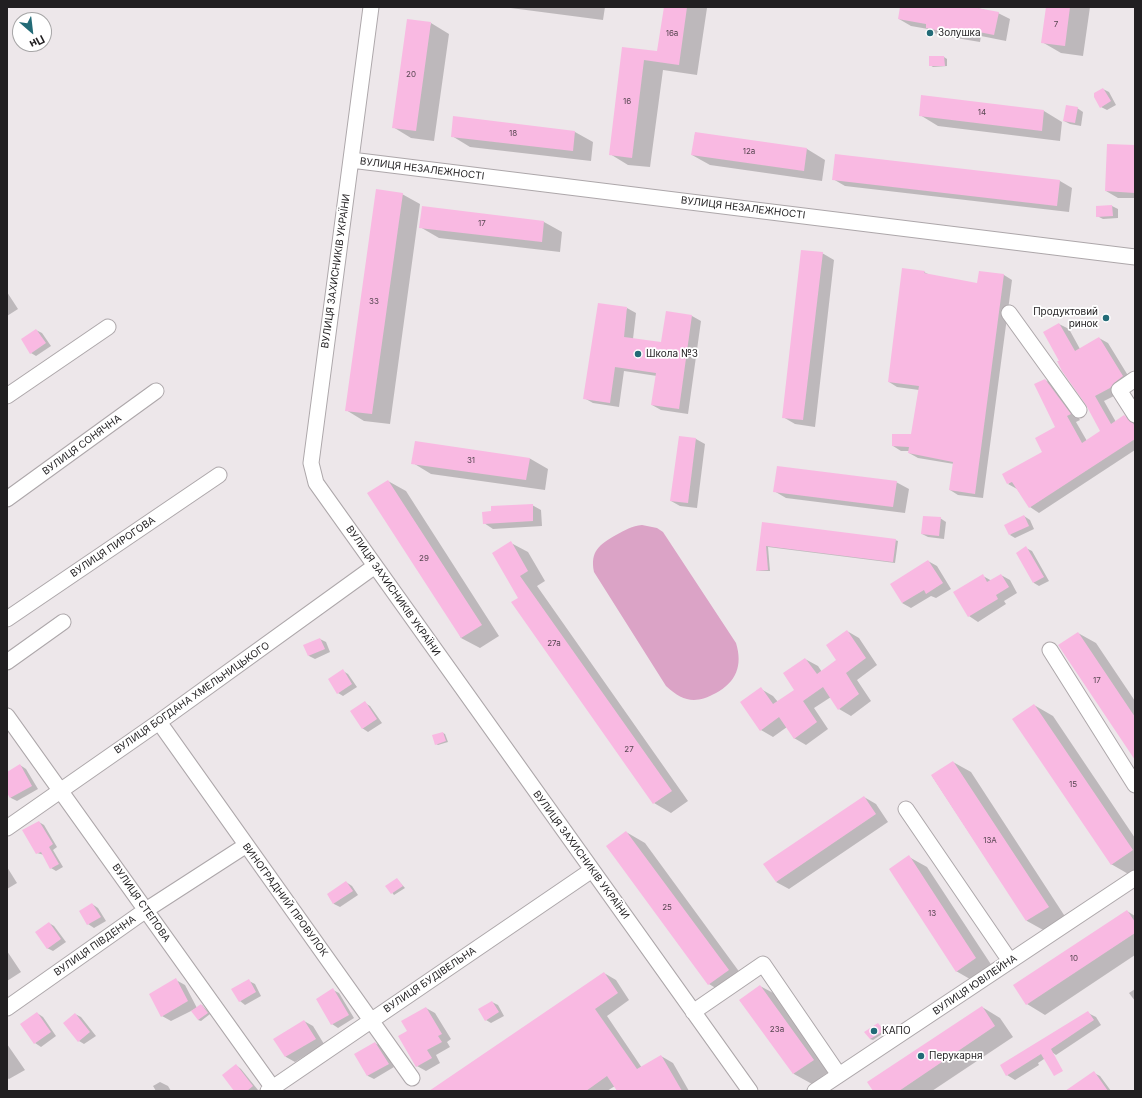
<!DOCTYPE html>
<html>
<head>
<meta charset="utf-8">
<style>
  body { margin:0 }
  #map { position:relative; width:1142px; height:1098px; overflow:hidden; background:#ede7ea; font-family:Inter,sans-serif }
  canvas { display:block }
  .frame { position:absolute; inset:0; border:8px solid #211f21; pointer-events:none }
  .north { position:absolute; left:12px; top:12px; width:40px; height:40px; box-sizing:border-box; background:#fff; border:1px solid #a6a5a6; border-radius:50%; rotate:152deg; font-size:11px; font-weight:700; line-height:16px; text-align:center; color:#211f21 }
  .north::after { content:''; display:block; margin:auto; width:14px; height:18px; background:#236b77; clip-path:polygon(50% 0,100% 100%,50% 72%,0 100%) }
</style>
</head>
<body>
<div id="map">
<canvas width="1142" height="1098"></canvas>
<div class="frame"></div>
<div class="north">Пн</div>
</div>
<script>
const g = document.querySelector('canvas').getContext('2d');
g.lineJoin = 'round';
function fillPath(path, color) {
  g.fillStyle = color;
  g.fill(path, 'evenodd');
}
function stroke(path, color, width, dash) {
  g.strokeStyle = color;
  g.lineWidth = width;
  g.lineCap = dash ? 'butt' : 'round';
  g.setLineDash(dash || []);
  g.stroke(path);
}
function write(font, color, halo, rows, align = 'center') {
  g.font = font + ' Inter,sans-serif';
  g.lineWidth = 3.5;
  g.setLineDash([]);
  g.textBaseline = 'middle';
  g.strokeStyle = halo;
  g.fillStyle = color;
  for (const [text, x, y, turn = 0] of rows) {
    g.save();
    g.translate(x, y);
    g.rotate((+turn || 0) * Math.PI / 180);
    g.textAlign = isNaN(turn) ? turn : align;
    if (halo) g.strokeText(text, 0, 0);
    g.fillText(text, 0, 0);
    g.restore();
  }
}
fillPath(new Path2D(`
  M642,525L657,528L663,532L736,643C743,666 736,682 716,693C696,704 683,702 666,686L594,572C590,551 599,545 616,535C625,530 632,526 642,525Z`), '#dba3c6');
fillPath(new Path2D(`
  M503,7H605L603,20Z
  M665,7L707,8L697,75L663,70L650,167L628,165L610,154L623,48L658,52Z
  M901,7H973L998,13L1010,19L1006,41L981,36L980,42L938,35L928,29L911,26L899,19Z
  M1047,7H1090L1083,56L1061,53L1042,42Z
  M431,23L449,34L434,141L411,138L393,127Z
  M930,57H944L947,59V66L933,67L930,65Z
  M1103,89L1109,92L1116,105L1107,110L1101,107Z
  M922,96L1044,111L1062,122L1060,141L938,126L920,115Z
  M1077,108L1083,112L1081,126L1070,124L1064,121Z
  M454,118L575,132L593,142L591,161L470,147L452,136Z
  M695,134L807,149L825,160L822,181L710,165L692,155Z
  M1135,146V198H1118L1106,191Z
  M833,179L1060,181L1072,188L1069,212L845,186Z
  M402,194L420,204L390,424L364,421L346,410Z
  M1112,206L1118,209V218L1103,219L1097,216Z
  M544,222L562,232L560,252L439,238L420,227Z
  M822,253L834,260L815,427L795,424L783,417Z
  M903,270L924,272L930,275L978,284L980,272L1004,275L1012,280L983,498L958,495L950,490L954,464L918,458L909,453L910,451H901L893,446L912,435L919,390L897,387L889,382Z
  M7,292L18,309L7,316Z
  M627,308L636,313L633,339L662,343L667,313L692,316L701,321L688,414L661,410L652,405L657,376L624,371L619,407L593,403L584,398Z
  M1059,324L1069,329L1080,349L1099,338L1108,343L1132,382L1120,393L1104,401L1116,422L1124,416L1135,423V450L1039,513L1030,507L1017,489L1008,484L1044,453L1057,427L1045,380L1055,385L1080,420L1076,422L1087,441L1101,431L1087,404L1060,361Z
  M36,330L42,333L51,346L36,356L31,353Z
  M680,437L696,439L705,444L697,508L680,506L671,501Z
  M529,458L548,469L545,490L431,474L413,463Z
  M388,481L406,491L499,636L480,648L461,638Z
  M896,482L909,489L905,513L786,498L774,491Z
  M532,505L541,510L542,526L493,529L484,523Z
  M1024,516L1030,520L1034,529L1015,538L1010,535Z
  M940,518L946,522L944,539L928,537L922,534Z
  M763,523L895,540L898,541L895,563L768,547L770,571H760L757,570Z
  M511,543L528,552L545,581L537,586L688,801L671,813L654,803L519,598Z
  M1026,548L1032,551L1049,581L1039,586L1034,583L1017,553Z
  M928,561L937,566L951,589L936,598L931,596L911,608L902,603Z
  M1001,575L1010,580L1017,593L1004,601L1006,604L978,622L969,616L955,593L983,576L992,581Z
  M847,631L859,638L877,665L857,680L871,701L851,716L839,709L831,697L814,708L828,729L806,745L794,738L787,727L773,737L761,730V689L773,696L778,702L795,690L805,659L818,666L822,672L838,661Z
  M1078,633L1096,643L1135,701V758Z
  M320,639L326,642L330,652L315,659L309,656L305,646Z
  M343,671L348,674L357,687L343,696L338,693Z
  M365,703L370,706L382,723L368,732L362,728Z
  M1034,705L1053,716L1135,838V871L1130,875L1111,864Z
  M443,733L445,734L448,742L438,745L436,744Z
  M953,762L971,772L1066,918L1045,931L1027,921L932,776Z
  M20,765L26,769L38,789L17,801L11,798L7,791V773Z
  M864,797L876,804L888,822L789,889L776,882Z
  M39,822L44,825L57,847L53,850L63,867L56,871L51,868L44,855L37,853Z
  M626,832L645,843L746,981L727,995L709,984L607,846Z
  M909,857L927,867L994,969L975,982L956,971Z
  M7,867L17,883L7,889Z
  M397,879L405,888L394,895L387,886Z
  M346,882L352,886L358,895L340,907L334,904L328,895Z
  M92,904L98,908L106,921L94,928L88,924Z
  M1127,911L1135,916V955L1045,1015L1027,1004L1015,986Z
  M49,923L54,926L66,942L53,951L47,948Z
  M7,951L21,972L7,981Z
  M604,973L616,980L629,1000L607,1016L642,1068L661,1056L673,1063L689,1091H618L615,1086L607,1091H431Z
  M176,980L185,985L197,1008L171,1021L162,1016Z
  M249,981L255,984L261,996L245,1005L240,1001Z
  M760,986L779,996L831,1070L812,1084L794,1074L741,1000Z
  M1135,989V1001L1129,993Z
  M333,990L339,993L354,1018L338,1028L332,1024Z
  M492,1002L498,1005L504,1016L491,1023L486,1020Z
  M202,1005L210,1014L201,1021L198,1020Z
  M982,1007L1000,1018L1013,1037L932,1091H875Z
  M426,1008L435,1013L451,1039L447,1042L450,1047L436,1055L440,1063L426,1071L417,1066L408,1031Z
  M37,1013L43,1017L56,1036L41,1047L35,1043L21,1024Z
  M1088,1013L1096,1017L1101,1025L1056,1055L1053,1053L1038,1063L1039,1065L1015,1080L1007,1075Z
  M75,1014L81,1017L96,1036L84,1044L79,1041Z
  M304,1021L313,1026L324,1044L295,1062L286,1057L275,1039Z
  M878,1024L885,1032L873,1040L870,1039Z
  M375,1043L381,1046L394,1067L374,1079L368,1076L356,1054Z
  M7,1044L25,1070L9,1079L7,1078Z
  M236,1065L241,1069L258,1090L235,1091Z
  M1094,1073L1100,1076L1111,1091H1077Z
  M160,1082L168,1086L171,1091H156L153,1086Z`), '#0003');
fillPath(new Path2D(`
  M664,7H687L679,65L644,60L632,158L609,155L622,47L657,51Z
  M900,7H972L999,12L994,35L969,30L968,36L926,28V24L898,19Z
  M1046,7H1070L1065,46L1041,43Z
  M407,19L431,22L416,131L392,128Z
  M929,56H944L945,66H929Z
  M1103,88L1111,101L1100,108L1094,97V93Z
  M921,95L1044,110L1042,131L919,116Z
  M1066,105L1078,107L1075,123L1063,121Z
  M453,116L575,131L573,151L451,137Z
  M695,132L807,148L804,171L691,155Z
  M1107,144L1135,145V193L1105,191Z
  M835,154L1060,180L1057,206L832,180Z
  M376,189L403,193L372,414L345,411Z
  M1112,205L1113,216L1096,217V206Z
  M422,206L544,221L542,242L419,228Z
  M801,250L823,252L803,420L782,418Z
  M902,268L925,271L924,273L977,283L979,271L1004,274L975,494L949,490L953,462L908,453L909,447L892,446V434H911L919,386L888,382Z
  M598,303L627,307L624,337L661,342L666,311L692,315L679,409L651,405L656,373L615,367L610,403L583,399Z
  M1059,323L1075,351L1099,337L1123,376L1114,383L1110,388L1095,396L1111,424L1124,415L1133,423L1135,427V439L1029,508L1012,482L1007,484L1002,474L1042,452L1035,438L1055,427L1034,384L1045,379L1071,414L1067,416L1082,443L1100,431L1086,405L1062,371L1057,361H1059L1043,332Z
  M36,329L46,343L30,354L21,339Z
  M679,436L696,438L688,503L670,501Z
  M415,441L530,458L526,480L411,464Z
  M777,466L897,481L893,507L773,492Z
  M388,480L482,625L461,638L367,493Z
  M533,504V521L483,524L482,512L491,511V506Z
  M1024,515L1029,526L1009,535L1004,525Z
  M923,516L941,517L939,536L921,534Z
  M762,522L896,539L893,562L766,546L768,570L756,571Z
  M511,541L528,571L520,576L672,791L653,804L511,602L518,598L492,553Z
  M1026,546L1044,577L1033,583L1016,553Z
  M928,560L943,583L926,594L924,590L902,603L890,584Z
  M983,574L987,582L1001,574L1009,587L996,595L998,599L968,617L953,592Z
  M847,630L866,658L846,673L859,694L838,710L823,687L803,701L817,722L794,739L779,717L760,731L740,702L761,687L773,704L794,690L783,673L805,658L817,674L836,660L826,645Z
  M1078,632L1135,717V760L1058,645Z
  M320,638L325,649L308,656L303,645Z
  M343,669L352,684L337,694L328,679Z
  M365,701L377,719L362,729L350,711Z
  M1034,704L1133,850L1111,865L1012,719Z
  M443,732L446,741L435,745L432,735Z
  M953,761L1049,907L1026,921L931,775Z
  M20,764L32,786L10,798L7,793V772Z
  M864,796L876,814L776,882L763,864Z
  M39,821L53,844L49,847L59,864L50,869L41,852L36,854L22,830Z
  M626,831L729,970L708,985L606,846Z
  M909,855L976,958L956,972L889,869Z
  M397,878L403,886L391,894L385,886Z
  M346,881L353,891L333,904L327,894Z
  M92,903L101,917L87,925L79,911Z
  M1127,910L1135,922V933L1026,1005L1013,985Z
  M49,922L61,939L47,949L35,932Z
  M604,972L618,993L595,1009L637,1069L661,1055L682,1091H617L607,1076L586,1091H429Z
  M176,978L188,1001L161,1017L149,994Z
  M249,979L256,992L239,1002L231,989Z
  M760,985L814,1060L793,1074L739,1000Z
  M333,988L349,1015L331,1025L316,999Z
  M492,1001L499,1012L485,1021L478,1009Z
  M201,1004L208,1013L198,1020L191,1011Z
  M982,1006L995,1026L899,1091H873L867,1082Z
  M426,1007L442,1034L438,1036L442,1042L427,1050L432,1058L416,1067L398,1036L407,1031L401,1021Z
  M1088,1011L1094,1020L1051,1049L1063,1071L1054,1076L1041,1054L1006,1076L1000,1065Z
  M37,1012L51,1032L34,1044L20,1024Z
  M75,1013L90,1032L78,1042L63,1023Z
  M304,1020L316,1039L285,1057L273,1039Z
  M878,1023L884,1031L870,1039L864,1032Z
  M375,1042L389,1064L367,1076L354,1054Z
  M236,1064L253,1086L247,1091H234L222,1075Z
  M1094,1071L1108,1091H1065Z`), '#f9b9e2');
const minor = new Path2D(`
  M371,7L311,463L316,483L750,1091
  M351,160L1135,257
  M1009,313L1079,410
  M1135,379L1119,390L1135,415
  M7,396L108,327
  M7,499L156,391
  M7,619L219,475
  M1050,650L1135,785
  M7,662L63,622
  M7,716L275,1091
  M159,722L412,1078
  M906,809L1010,961
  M7,828L159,722L375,566
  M7,1008L146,910L245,846
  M693,1012L763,964L839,1075
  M268,1091L592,870
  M815,1091L1135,878`);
stroke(minor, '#ada7aa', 17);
stroke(minor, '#fff', 15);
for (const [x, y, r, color] of [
  [930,33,4,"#236b77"],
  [1106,318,4,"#236b77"],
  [638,354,4,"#236b77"],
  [874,1031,4,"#236b77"],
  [921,1056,4,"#236b77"]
]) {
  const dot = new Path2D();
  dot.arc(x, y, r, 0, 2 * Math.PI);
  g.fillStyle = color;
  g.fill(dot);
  stroke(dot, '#fff', 1.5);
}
write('8px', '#574651', null, [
  ["7",1056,25],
  ["16а",672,34],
  ["20",411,75],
  ["16",627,102],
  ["14",982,113],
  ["18",513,134],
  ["12а",749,152],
  ["17",482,224],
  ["33",374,302],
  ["31",471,461],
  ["29",424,559],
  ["27а",554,644],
  ["17",1097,681],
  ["27",629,750],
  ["15",1073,785],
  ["13А",990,841],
  ["25",667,908],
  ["13",932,914],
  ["10",1074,959],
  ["23а",777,1030]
]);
write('10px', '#211f21', '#fff', [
  ["Золушка",938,33],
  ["Продуктовий",1098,312,"right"],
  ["ринок",1098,324,"right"],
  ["Школа №3",646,354],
  ["КАПО",882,1031],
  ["Перукарня",929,1056]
], 'left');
write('10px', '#211f21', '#fff', [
  ["ВУЛИЦЯ НЕЗАЛЕЖНОСТІ",422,169,7],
  ["ВУЛИЦЯ НЕЗАЛЕЖНОСТІ",743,208,7],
  ["ВУЛИЦЯ ЗАХИСНИКІВ УКРАЇНИ",336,271,-82],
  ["ВУЛИЦЯ СОНЯЧНА",82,445,-36],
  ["ВУЛИЦЯ ПИРОГОВА",113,547,-34],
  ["ВУЛИЦЯ ЗАХИСНИКІВ УКРАЇНИ",393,591,55],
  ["ВУЛИЦЯ БОГДАНА ХМЕЛЬНИЦЬКОГО",192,698,-35],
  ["ВУЛИЦЯ ЗАХИСНИКІВ УКРАЇНИ",581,855,54],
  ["ВИНОГРАДНИЙ ПРОВУЛОК",285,900,54],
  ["ВУЛИЦЯ СТЕПОВА",141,903,55],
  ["ВУЛИЦЯ ПІВДЕННА",95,946,-35],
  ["ВУЛИЦЯ БУДІВЕЛЬНА",430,980,-34],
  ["ВУЛИЦЯ ЮВІЛЕЙНА",975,985,-34]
]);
</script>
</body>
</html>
